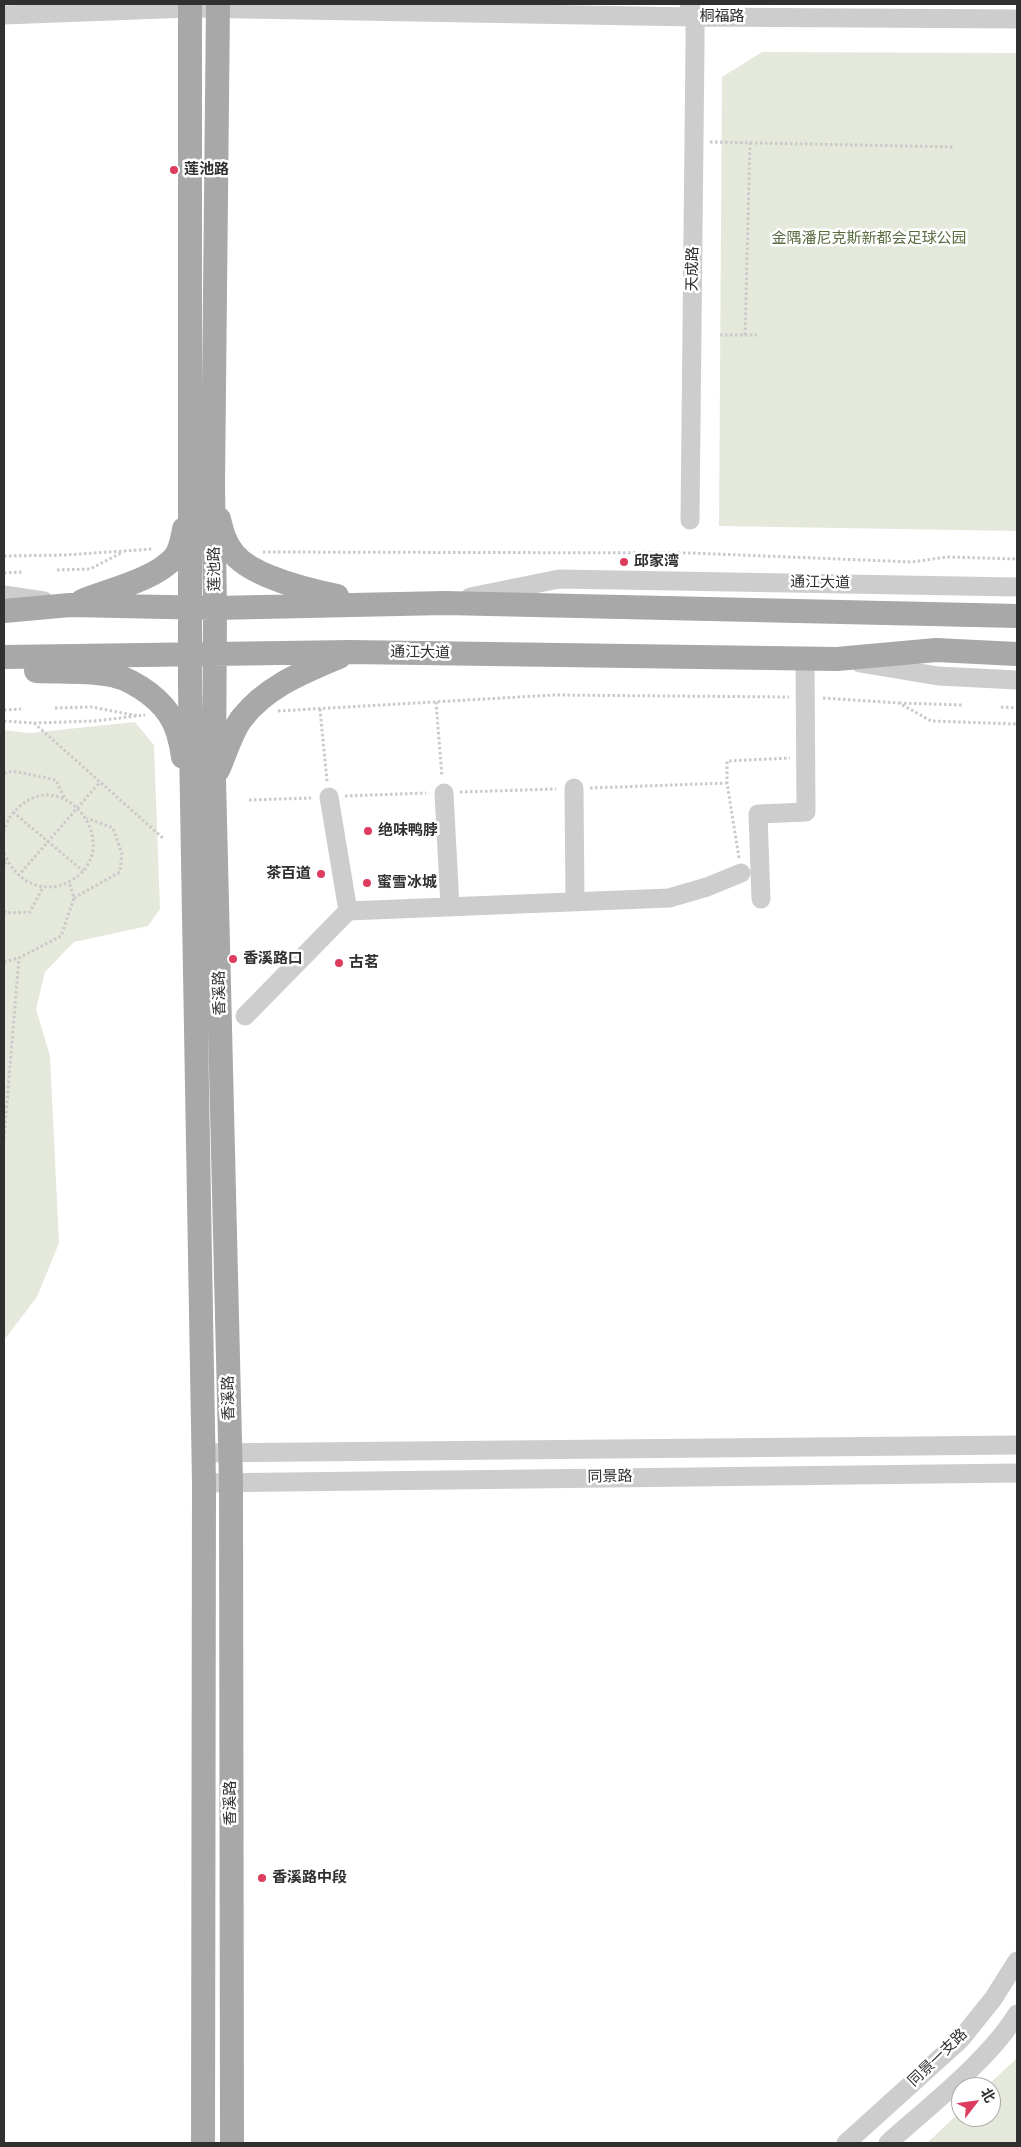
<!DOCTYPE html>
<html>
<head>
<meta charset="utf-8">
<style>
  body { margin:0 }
  #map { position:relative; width:1021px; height:2147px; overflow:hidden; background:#fff; font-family:"Space Grotesk","Noto Sans SC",sans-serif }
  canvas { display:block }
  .frame { position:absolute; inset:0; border:5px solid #303030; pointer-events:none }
  .north { position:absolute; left:951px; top:2077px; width:50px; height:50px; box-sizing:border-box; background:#fff; border:1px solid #acacac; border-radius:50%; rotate:60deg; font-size:14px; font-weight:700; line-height:20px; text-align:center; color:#303030 }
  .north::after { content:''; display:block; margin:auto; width:18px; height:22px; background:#dd3c5e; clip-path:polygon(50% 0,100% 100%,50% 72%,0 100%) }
</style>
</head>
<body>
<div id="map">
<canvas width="1021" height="2147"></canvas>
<div class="frame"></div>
<div class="north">北</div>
</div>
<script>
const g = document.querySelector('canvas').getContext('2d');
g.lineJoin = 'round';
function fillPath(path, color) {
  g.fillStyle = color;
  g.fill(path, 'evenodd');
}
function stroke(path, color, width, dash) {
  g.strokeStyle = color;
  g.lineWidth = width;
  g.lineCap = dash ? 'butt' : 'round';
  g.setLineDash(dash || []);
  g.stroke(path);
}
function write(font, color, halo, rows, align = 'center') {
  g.font = font + ' "Space Grotesk","Noto Sans SC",sans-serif';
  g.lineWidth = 5;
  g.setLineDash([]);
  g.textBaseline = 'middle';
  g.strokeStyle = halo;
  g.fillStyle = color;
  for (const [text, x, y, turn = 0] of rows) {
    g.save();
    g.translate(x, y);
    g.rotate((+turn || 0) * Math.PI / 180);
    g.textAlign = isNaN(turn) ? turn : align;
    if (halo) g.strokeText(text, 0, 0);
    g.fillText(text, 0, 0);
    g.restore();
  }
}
fillPath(new Path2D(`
  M762,52L1017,53V531L719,526L722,77Z
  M135,722L154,745L160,909L148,926L74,942L45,972L36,1009L50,1056L59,1243L37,1297L4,1340V730L29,733Z
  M1017,2058V2143H927L961,2111V2117H991V2087H986Z`), '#e5e9dc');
stroke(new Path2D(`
  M710,142L954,147
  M720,335H757
  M745,335L750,143
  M263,552L691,553L912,562L947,557L1017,559
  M4,556L65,555L153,549
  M57,570L90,569L123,552
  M4,573L22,572
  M823,698L899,703L931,721L1017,724
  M436,702L442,777
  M899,703L962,705
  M1001,707L1017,708
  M55,708L92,707L138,716
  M320,709L327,781
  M4,710L21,709
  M278,711L554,695L789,697
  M4,721L34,723L95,721L145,715
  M34,723L164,839
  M4,773L13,771L56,780L65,799
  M590,788L727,783
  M460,792L556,789
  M345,796L426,793
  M249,800L311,798
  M13,812L83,871
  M4,832C6,821 12,813 20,806C67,765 127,850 70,881C42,897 13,879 4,852
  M739,858L727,783V761L790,758
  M4,860L7,861L4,865
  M18,876L100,782
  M74,898L120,872L122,854L113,828L87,818
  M4,911L7,913L30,912L43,887
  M4,962L19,958L61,936L74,898L69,882
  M4,1138L19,958`), '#cacaca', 3, [2.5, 2.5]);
stroke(new Path2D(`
  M689,4L695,17V44L690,520
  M4,15L190,8L695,17L1017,19
  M4,595L44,601
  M470,597L559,579L1017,587
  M860,663L938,676L1017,680
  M574,788L575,901
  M444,793L450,907
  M329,797L348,911
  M761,899L758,814L806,812L805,658
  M245,1016L348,911L669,898L707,887L741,873
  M203,1453L1017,1445
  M204,1483L1017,1473
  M846,2143L960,2040L993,1999L1017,1961
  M888,2143C928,2107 990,2059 1017,2014`), '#cdcdcd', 19);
stroke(new Path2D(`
  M190,4V689L204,1483L203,2143
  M218,4L213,484L215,608L214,779L231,1482L232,2143
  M219,519C222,532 225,543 234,554C253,577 309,590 337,596
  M82,601C109,590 154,580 174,558C181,550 182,539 184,529
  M4,611L70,605L215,608L445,603L1017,616
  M4,657L351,652L837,659L936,650L1017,654
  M36,671C59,672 83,671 105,674C128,676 156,695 169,714C178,727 181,742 183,757
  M218,770C225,755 232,730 242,718C267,686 304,672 339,657`), '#a8a8a8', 24);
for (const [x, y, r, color] of [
  [174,170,5,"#dd3c5e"],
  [624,562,5,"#dd3c5e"],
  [368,831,5,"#dd3c5e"],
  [321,874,5,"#dd3c5e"],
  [367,883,5,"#dd3c5e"],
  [233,959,5,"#dd3c5e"],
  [339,963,5,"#dd3c5e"],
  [262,1878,5,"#dd3c5e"]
]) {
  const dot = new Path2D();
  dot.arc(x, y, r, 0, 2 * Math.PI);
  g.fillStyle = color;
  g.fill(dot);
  stroke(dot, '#fff', 2);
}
write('15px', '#303030', '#fff', [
  ["桐福路",722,17],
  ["天成路",693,269,-89],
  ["莲池路",215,569,-91],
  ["通江大道",820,583,1],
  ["通江大道",420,653,1],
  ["香溪路",220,993,-91],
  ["香溪路",229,1398,-91],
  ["同景路",610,1477,-1],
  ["香溪路",231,1803,-90],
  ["同景一支路",938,2058,-44]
]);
write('bold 15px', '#303030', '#fff', [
  ["莲池路",184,170],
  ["邱家湾",634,562],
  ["绝味鸭脖",378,831],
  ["茶百道",311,874,"right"],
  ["蜜雪冰城",377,883],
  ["香溪路口",243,959],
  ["古茗",349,963],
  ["香溪路中段",272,1878]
], 'left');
write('15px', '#596a3f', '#fff', [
  ["金隅潘尼克斯新都会足球公园",869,239]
]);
</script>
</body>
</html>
